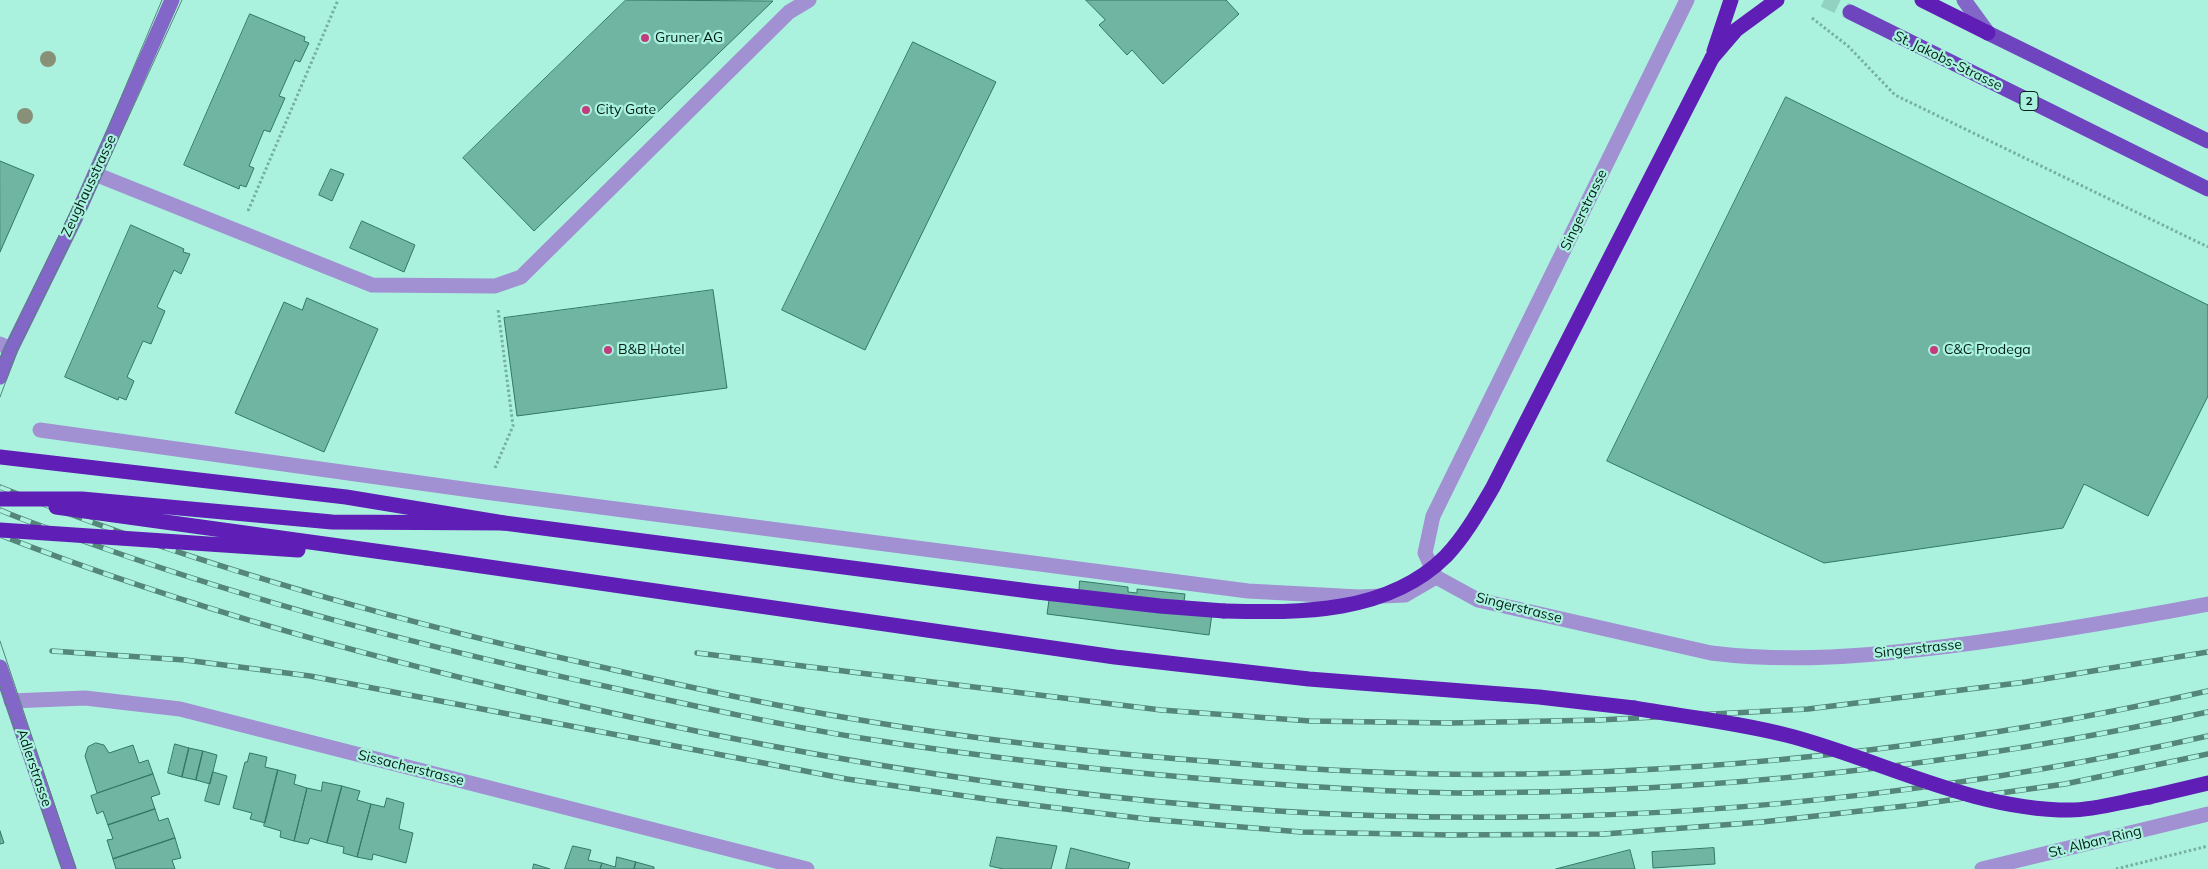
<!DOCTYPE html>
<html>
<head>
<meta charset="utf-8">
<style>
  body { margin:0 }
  canvas { display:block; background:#abf2de }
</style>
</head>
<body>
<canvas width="2208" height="869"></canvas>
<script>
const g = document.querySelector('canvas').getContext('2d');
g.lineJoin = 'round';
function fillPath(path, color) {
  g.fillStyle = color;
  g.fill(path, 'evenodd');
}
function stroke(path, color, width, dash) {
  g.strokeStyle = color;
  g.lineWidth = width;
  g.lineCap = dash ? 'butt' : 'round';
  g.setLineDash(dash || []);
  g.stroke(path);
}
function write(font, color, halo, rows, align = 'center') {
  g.font = font + ' Mulish,sans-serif';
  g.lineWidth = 4.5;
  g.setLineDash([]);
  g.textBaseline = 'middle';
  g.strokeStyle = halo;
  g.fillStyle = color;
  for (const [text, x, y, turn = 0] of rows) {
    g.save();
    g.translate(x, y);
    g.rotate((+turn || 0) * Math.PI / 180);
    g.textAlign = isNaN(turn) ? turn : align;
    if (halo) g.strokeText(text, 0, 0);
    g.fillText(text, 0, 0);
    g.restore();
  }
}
const building = new Path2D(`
  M626,0L773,1L534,231L463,158Z
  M1086,0H1226L1239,14L1163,84L1132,50L1127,55L1099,25L1105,20Z
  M250,14L305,37L304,41L309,43L300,62L295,60L279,96L285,98L270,132L264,130L249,166L254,168L246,187L240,185L239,189L184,165Z
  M913,42L996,82L865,350L782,310Z
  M1786,97L2208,305V396L2148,516L2084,484L2063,528L1824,563L1607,461Z
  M0,161L34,175L0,252Z
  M331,169L344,174L332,201L319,195Z
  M362,221L415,245L404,272L350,248Z
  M131,225L184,249L183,252L190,254L181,274L174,270L157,307L165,311L151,344L143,341L127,377L134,381L126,400L119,397L118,400L65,377Z
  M713,290L727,388L517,416L504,318Z
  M307,298L378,329L324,452L235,413L284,302L302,310Z
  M1080,581L1128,587V592L1137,593V589L1185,594L1183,610L1212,614L1209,635L1047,614L1050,593L1078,597Z
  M96,743L104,745L109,753L133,745L139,763L148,760L153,774L97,793L85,756L88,747Z
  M175,744L189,748L182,777L168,773Z
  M189,748L203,751L196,780L182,777Z
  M203,751L217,755L210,784L196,780Z
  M250,753L267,757L265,767L278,770L265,823L250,819L252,813L233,808L245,762H247Z
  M278,770L296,775L294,784L307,788L294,841L280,837L281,831L264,826Z
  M213,772L227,776L219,805L205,801Z
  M153,774L160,794L151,797L155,809L108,825L103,811L97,814L91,796Z
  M323,782L342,786L327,843L310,838L308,844L294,841L307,788L321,791Z
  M342,786L360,791L357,800L371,804L357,857L343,853L344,847L327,843Z
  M387,798L404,803L399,829L413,833L406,863L373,854L372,860L357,857L371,804L384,807Z
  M155,809L159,821L168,818L175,838L113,859L107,840L113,839L108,825Z
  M0,831L4,843L0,844Z
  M997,837L1057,846L1051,869H1003L990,866Z
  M175,838L181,858L172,860L175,869H116L113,859Z
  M573,846L591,850L588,860L602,863L600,869H565Z
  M1071,848L1130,863L1128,869H1066Z
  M1714,848L1715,864L1653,868L1652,852Z
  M1630,850L1635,869H1556Z
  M617,857L636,862L634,869H600L602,863L615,867Z
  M636,862L654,867V869H634Z
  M534,864L550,869H533Z`);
fillPath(building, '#6fb5a2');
stroke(building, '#317867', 1);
stroke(new Path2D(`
  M1824,0L1850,12`), '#92d2c0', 15, [15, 8]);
stroke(new Path2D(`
  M1812,18L1848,46L1895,95L2208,247
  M248,211L338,0
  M495,468L513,426L498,309
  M2116,869L2208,846`), '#76b0a0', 3, [2.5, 2.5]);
stroke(new Path2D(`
  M95,174L372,285L495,286L521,277L789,12L809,0
  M0,344L11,349
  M40,430L485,492L1248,591L1359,597L1405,595L1436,577`), '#a191d3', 15);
stroke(new Path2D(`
  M1687,0L1433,516L1425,553L1436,577L1478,600L1711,653C1791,663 1869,656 1949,646C2036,635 2122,620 2208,604
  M11,701L85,698L180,709L807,869
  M1982,869L2208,814`), '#a191d3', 15);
stroke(new Path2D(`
  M1964,0L1988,33
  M0,377L11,349L75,219L172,0
  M0,667L69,869`), '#8367c8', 15);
stroke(new Path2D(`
  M1850,12L2208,189
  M1988,33L2208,141`), '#6f45bf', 15);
stroke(new Path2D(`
  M1922,0L1988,33
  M1714,51L1731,0
  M1712,58L1736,30L1777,0
  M0,457L346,497L504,523L1037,592L1160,606L1224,611
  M426,558L1115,657L1309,679L1539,697L1634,708
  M2149,797L2208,783`), '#5f1eb6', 15);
stroke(new Path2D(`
  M0,358L90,171L162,0
  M0,397L17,351L79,225L182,0
  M0,641L76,869
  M0,686L62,869`), '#548679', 1);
const rail = new Path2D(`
  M0,487C189,563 385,618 584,663C675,684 768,705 860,720C983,741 1107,754 1231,763C1328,771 1427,776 1525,774C1755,770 1983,742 2208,691
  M0,510C35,525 71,536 106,549C273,608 445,652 618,689C699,707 780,725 861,738C988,758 1115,772 1243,782C1314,787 1386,792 1457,793C1709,793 1962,766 2208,712
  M0,535C190,609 386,662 585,707C892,777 1209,822 1525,817C1752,814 1987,786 2208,736
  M52,651L185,660L310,676L847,779L1000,801L1147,819L1301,832L1451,835L1604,834L1762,822L1914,805L2065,784L2208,754
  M697,653L1161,710L1310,721L1450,723L1599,720L1808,709L2026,682L2208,652`);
stroke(rail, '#548679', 5.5);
stroke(rail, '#abf2de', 4, [11]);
stroke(new Path2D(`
  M0,499H82L332,522L504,523
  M56,507L426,558
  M0,530L298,550
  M1224,611C1300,613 1388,614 1446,556C1465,536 1479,511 1493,487L1712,58
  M1634,708C1687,717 1741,723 1794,737C1885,762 1974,810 2070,810C2096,810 2124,801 2149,797`), '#5f1eb6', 15);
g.fillStyle = '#889077';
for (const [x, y] of [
  [48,59],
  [25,116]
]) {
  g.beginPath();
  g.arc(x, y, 8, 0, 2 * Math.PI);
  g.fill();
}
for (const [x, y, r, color] of [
  [645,38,5,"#c23b7c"],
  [586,110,5,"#c23b7c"],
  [608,350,5,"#c23b7c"],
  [1934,350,5,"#c23b7c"]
]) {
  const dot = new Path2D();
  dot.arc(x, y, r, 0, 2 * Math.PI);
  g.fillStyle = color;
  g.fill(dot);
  stroke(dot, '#abf2de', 2);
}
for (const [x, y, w] of [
  [2029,101,18]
]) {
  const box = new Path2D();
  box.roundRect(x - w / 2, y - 9.5, w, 19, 4);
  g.fillStyle = '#abf2de';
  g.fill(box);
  stroke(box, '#011f18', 1);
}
write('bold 12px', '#011f18', null, [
  ["2",2029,101]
]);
write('14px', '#011f18', '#abf2de', [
  ["Gruner AG",655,38],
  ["City Gate",596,110],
  ["B&B Hotel",618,350],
  ["C&C Prodega",1944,350]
], 'left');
write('14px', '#011f18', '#abf2de', [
  ["St. Jakobs-Strasse",1948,61,26],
  ["Zeughausstrasse",89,186,-65],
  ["Singerstrasse",1584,210,-64],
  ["Singerstrasse",1519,608,14],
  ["Singerstrasse",1918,649,-6],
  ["Adlerstrasse",34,768,71],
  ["Sissacherstrasse",411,768,14],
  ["St. Alban-Ring",2095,842,-14]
]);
</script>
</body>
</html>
